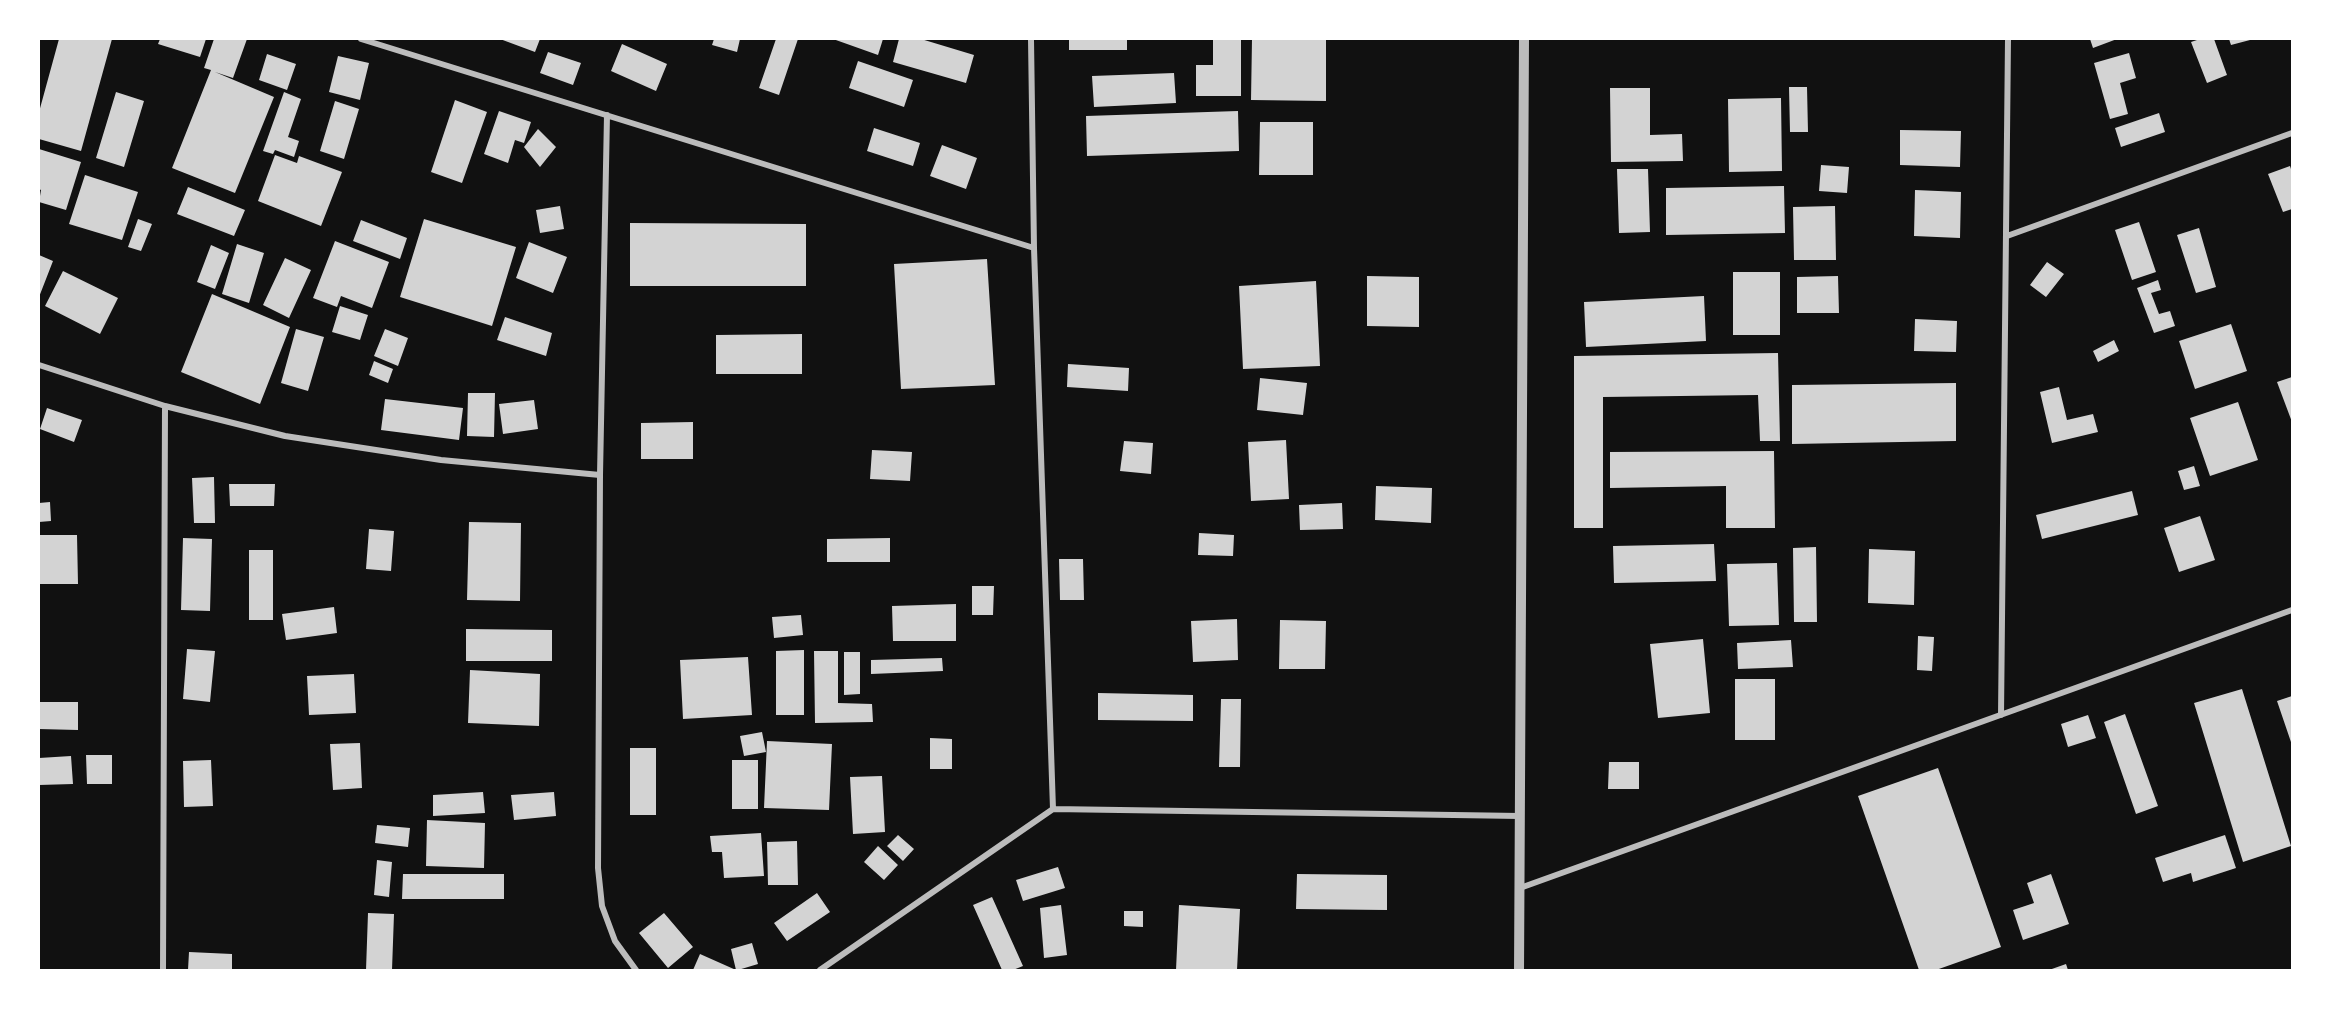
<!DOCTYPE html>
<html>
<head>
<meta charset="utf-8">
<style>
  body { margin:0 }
  #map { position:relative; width:2331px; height:1009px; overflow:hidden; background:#111; font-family:"Sofia Sans Condensed",sans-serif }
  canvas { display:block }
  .frame { position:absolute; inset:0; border:40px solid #fff; pointer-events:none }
</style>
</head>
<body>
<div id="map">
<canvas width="2331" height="1009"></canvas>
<div class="frame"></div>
</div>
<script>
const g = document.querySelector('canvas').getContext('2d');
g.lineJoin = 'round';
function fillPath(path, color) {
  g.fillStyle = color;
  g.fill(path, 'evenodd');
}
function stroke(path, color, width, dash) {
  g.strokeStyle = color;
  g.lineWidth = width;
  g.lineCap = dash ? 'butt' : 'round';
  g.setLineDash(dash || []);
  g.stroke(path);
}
fillPath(new Path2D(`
  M59,39H112L81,151L39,139V112Z
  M160,39H206L200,57L158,44Z
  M214,39H247L233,78L215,72L274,97L235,193L172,168L211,70L204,68Z
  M500,39H540L535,52Z
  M714,39H740L737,52L712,45Z
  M776,39H798L779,95L759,88Z
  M833,39H883L878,55Z
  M899,39H921L974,55L966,83L893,62Z
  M1069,39H1127V50H1069Z
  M1213,39H1241V96H1196V65H1213Z
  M1252,39H1326V101L1251,100Z
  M2090,39H2117L2093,48Z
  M2200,39H2214L2227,75L2207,83L2191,42Z
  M2229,39H2249L2250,40L2231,45Z
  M622,44L667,64L656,91L611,71Z
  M548,52L581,63L573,85L540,73Z
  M2129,53L2136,78L2120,83L2128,114L2110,119L2094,63Z
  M267,54L296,64L287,90L259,80Z
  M338,56L369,63L360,100L329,92Z
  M858,61L913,80L904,107L849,88Z
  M1174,73L1176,103L1094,107L1092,76Z
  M1789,87H1807L1808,132H1790Z
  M1610,88H1650V135L1682,134L1683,161L1611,162Z
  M116,92L144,101L124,167L96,158Z
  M284,92L301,99L288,137L299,141L294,157L275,150L273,154L263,151Z
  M1781,98L1782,171L1729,172L1728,99Z
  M455,100L487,112L462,183L431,172Z
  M335,101L359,109L344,159L320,151Z
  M499,111L531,122L524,143L515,140L508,163L484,154Z
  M1238,111L1239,151L1087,156L1086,116Z
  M2159,113L2165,132L2121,147L2115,128Z
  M1260,122H1313V175H1259Z
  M874,128L920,143L913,166L867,151Z
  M538,129L556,147L540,167L524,147Z
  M1900,130L1961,131L1960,167L1900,165Z
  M942,145L977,158L966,189L930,176Z
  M39,149L81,162L66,210L39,202L41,190L39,189Z
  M275,155L297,163L299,156L342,172L321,226L258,201Z
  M1821,165L1849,167L1847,193L1819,191Z
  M2290,166L2292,172V209L2283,212L2268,174Z
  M1617,169H1648L1650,232L1619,233Z
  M85,175L138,192L122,240L69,224Z
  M1784,186L1785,233L1666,235V188Z
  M188,187L245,210L234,236L177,214Z
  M1915,190L1961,192L1960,238L1914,236Z
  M560,206L564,229L540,233L536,210Z
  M1835,206L1836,260H1794L1793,207Z
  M138,219L152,224L141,251L128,247Z
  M424,219L516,247L492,326L400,297Z
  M361,220L407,238L400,259L353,241Z
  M2139,222L2156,272L2132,280L2115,230Z
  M630,223L806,224V286H630Z
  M2199,228L2216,287L2196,293L2177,235Z
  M335,241L389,262L372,308L341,296L337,307L313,298Z
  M529,242L567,257L553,293L516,278Z
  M237,244L264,253L249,303L222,294Z
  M211,245L229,253L215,289L197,282Z
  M39,255L53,261L39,297Z
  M285,258L311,270L289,318L263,305Z
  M987,259L995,385L901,389L894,264Z
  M2047,262L2064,274L2046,297L2030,285Z
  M63,271L118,298L100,334L45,306Z
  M1733,272H1780V335H1733Z
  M1367,276L1419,277V327L1367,326Z
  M1838,276L1839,313H1797V277Z
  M2158,280L2161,290L2151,293L2159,314L2170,311L2175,326L2154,333L2137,288Z
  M1316,281L1320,366L1243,369L1239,286Z
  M212,294L290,327L260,404L181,372Z
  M1704,296L1706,341L1586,347L1584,302Z
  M340,306L368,315L360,340L332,332Z
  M505,317L552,333L546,356L497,340Z
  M1915,319L1957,321L1956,352L1914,351Z
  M2231,324L2247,371L2195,389L2179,341Z
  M296,329L324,337L308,391L281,383Z
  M385,329L408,338L398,366L374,356Z
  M802,334V374H716V335Z
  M2114,340L2119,351L2098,362L2093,351Z
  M1778,353L1780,441H1760L1758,395L1603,397V528H1574V356Z
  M374,361L393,369L388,383L369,375Z
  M1068,364L1129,368L1128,391L1067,387Z
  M2292,377V422L2277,382Z
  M1260,378L1307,383L1303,415L1257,410Z
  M1956,383V441L1792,444V385Z
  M2059,387L2067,420L2093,414L2098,432L2052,443L2040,392Z
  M468,393H495L494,437L467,436Z
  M385,399L463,408L459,440L381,430Z
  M534,400L538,429L503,434L499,404Z
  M2238,402L2258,460L2210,476L2190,418Z
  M47,408L82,420L74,442L40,429Z
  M693,422V459H641V423Z
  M1286,440L1289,499L1251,501L1248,442Z
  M1124,441L1153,443L1151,474L1120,471Z
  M872,450L912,452L910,481L870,479Z
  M1774,451L1775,528H1726V486L1610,488V452Z
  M2194,466L2200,486L2184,490L2178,471Z
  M214,477L215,523H194L192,478Z
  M229,484H275L274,506H230Z
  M1376,486L1432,488L1431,523L1375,520Z
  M2132,491L2138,515L2042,539L2036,515Z
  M50,502L51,521L39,522V503Z
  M1342,503L1343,529L1300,530L1299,505Z
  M2200,516L2215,560L2179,572L2164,528Z
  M469,522L521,523L520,601L467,600Z
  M369,529L394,531L391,571L366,569Z
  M1199,533L1234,535L1233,556L1198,555Z
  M39,535H77L78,584H39Z
  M183,538L212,539L210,611L181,610Z
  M890,538V562H827V539Z
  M1714,544L1716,581L1614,583L1613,546Z
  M1816,547L1817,622H1794L1793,548Z
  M1869,549L1915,551L1914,605L1868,603Z
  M249,550H273V620H249Z
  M1059,559H1083L1084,600H1060Z
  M1777,563L1779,625L1729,626L1727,564Z
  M972,586H994L993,615H972Z
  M956,604V641H893L892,606Z
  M334,607L337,633L286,640L282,614Z
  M801,615L803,635L774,638L772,617Z
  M1237,619L1238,660L1193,662L1191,621Z
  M1280,620L1326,621L1325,669H1279Z
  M466,629L552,630V661H466Z
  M1918,636L1934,637L1932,671L1917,670Z
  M1703,639L1710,713L1658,718L1650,644Z
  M1791,640L1793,667L1738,669L1737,643Z
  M187,649L215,651L210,702L183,699Z
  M804,650V715H776V651Z
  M814,651H838V703L872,704L873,722L815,723Z
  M844,652H860V694L844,695Z
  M748,657L752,715L683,719L680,660Z
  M942,658L943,671L871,674V660Z
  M470,670L540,674L539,726L468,723Z
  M354,674L356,713L309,715L307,676Z
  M1735,679H1775V740H1735Z
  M2242,689L2291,846L2243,862L2194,703Z
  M1098,693L1193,695V721L1098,720Z
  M2292,696V745L2277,701Z
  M1221,699H1241L1240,767H1219Z
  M39,702H78V730L39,729Z
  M2125,714L2158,806L2136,814L2104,722Z
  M2088,715L2096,738L2068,747L2061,724Z
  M762,732L766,752L744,756L740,736Z
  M930,738L952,739V769H930Z
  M767,741L832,744L829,810L764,808Z
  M360,743L362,788L333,790L330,744Z
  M630,748H656V815H630Z
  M86,755H112V784H87Z
  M71,756L73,784L39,785V758Z
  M211,760L213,806L184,807L183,761Z
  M732,760H758V809H732Z
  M1609,762H1639V789H1608Z
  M1938,768L2001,947L1936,970H1919L1858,796Z
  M882,776L885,832L853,834L850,777Z
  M483,792L485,813L433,816V795Z
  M554,792L556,816L514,820L511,795Z
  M427,820L485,823L484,868L426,866Z
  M377,825L410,828L408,847L375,843Z
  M761,833L764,876L724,878L722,852H712L710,836Z
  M898,835L914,849L903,861L887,846Z
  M2225,835L2236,868L2193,882L2191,873L2163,882L2155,858Z
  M797,841L798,885H768L767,842Z
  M878,846L898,865L884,880L864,862Z
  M377,860L392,862L389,897L374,895Z
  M1058,867L1065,888L1023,901L1016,880Z
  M403,874H504V899H402Z
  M1297,874L1387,875V910L1296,909Z
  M2051,874L2069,924L2023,940L2013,910L2034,903L2027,883Z
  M817,893L830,912L787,941L774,923Z
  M992,897L1023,966L1013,970H1002L973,905Z
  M1061,905L1067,955L1044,958L1040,908Z
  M1179,905L1240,909L1237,970H1176Z
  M1124,911H1143V927L1124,926Z
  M368,913L394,914L392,970H366Z
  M664,913L693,947L668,968L639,933Z
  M752,943L758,964L738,970H693L700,954L736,970L731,949Z
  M189,952L232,954V970H188Z
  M2066,964L2068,970H2049Z`), '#d3d3d3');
stroke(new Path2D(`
  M361,39L1034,248
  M1031,39L1034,248L1053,809
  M607,115L600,475L598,868L602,906L615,941L636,970
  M2007,236L2292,133
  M39,365L165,406L285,436L441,460L600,475
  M2001,715L2008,39
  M1520,888L2292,610
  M163,970L165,406
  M820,970L1053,809L1520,816`), '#bcbcbc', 6);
stroke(new Path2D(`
  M1519,970L1524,39`), '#bcbcbc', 10);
</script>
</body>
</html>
